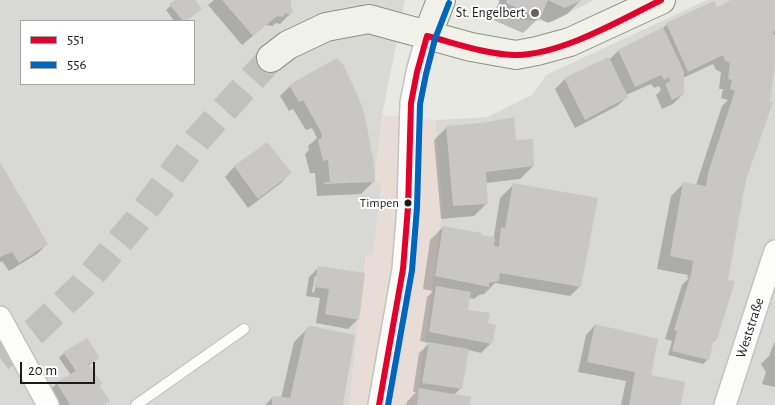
<!DOCTYPE html>
<html>
<head>
<meta charset="utf-8">
<style>
  body { margin:0 }
  #map { position:relative; width:775px; height:405px; overflow:hidden; background:#e9e9e4; font-family:"Alegreya Sans",sans-serif }
  canvas { display:block }
  .legend { position:absolute; left:20px; top:20px; width:175px; height:65px; box-sizing:border-box; background:#fff; border:1px solid #a4a4a4; margin:0; padding:6px 9px; list-style:none; font-size:15px; color:#1b1b1b }
  .legend li { display:flex; align-items:center; gap:10px; height:25px }
  .legend b { width:25px; border:1px solid #a4a4a4 }
  .scale { position:absolute; left:20px; top:362px; width:75px; height:22px; box-sizing:border-box; border:2px solid #1b1b1b; border-top:0; padding-left:6px; font-size:15px; line-height:18px; white-space:nowrap; color:#1b1b1b; -webkit-text-stroke:4px #fff; paint-order:stroke }
</style>
</head>
<body>
<div id="map">
<canvas width="775" height="405"></canvas>
<ul class="legend">
<li><b style="height:6px;background:#e4002b"></b>551</li>
<li><b style="height:6px;background:#0065bd"></b>556</li>
</ul>
<div class="scale">20 m</div>
</div>
<script>
const g = document.querySelector('canvas').getContext('2d');
g.lineJoin = 'round';
function fillPath(path, color) {
  g.fillStyle = color;
  g.fill(path, 'evenodd');
}
function stroke(path, color, width, dash) {
  g.strokeStyle = color;
  g.lineWidth = width;
  g.lineCap = dash ? 'butt' : 'round';
  g.setLineDash(dash || []);
  g.stroke(path);
}
function write(font, color, halo, rows, align = 'center') {
  g.font = font + ' "Alegreya Sans",sans-serif';
  g.lineWidth = 4;
  g.setLineDash([]);
  g.textBaseline = 'middle';
  g.strokeStyle = halo;
  g.fillStyle = color;
  for (const [text, x, y, turn = 0] of rows) {
    g.save();
    g.translate(x, y);
    g.rotate((+turn || 0) * Math.PI / 180);
    g.textAlign = isNaN(turn) ? turn : align;
    if (halo) g.strokeText(text, 0, 0);
    g.fillText(text, 0, 0);
    g.restore();
  }
}
fillPath(new Path2D(`
  M0,0H405L382,115L349,405H0ZM21,21H194V84H21Z
  M707,0H775V405H416L442,210L435,120L488,117L532,95L546,75Z`), '#d8d8d5');
fillPath(new Path2D(`
  M382,115L435,120L442,210L416,405H349Z`), '#e7dcd6');
fillPath(new Path2D(`
  M497,0H594L552,22L514,19Z`), '#d7d7d5');
fillPath(new Path2D(`
  M376,182L381,184L373,255L304,246L296,243L343,184Z`), '#d8d8d6');
fillPath(new Path2D(`
  M177,0H194L195,13L185,21H174L166,10Z
  M214,0H283L292,12L280,24L276,23L272,26L266,25L242,45L208,5Z
  M500,0H581L567,14L548,23L539,18L523,33L491,19Z
  M734,0H775V35L773,36L775,41V55L745,179L716,339L712,343L708,359L703,364L668,355L672,341L665,339L682,285L689,278H687L688,275L657,269L671,196L684,183L696,185L722,106L728,100L721,98L723,89H719L721,72L716,70L713,64L683,78V94L673,104L662,109L656,95L661,90L659,86L654,88L651,84L626,95L627,97L617,106L575,128L555,89L565,79L609,60L618,51L662,29L667,24L716,8Z
  M335,60L374,181L361,194L317,196L315,173H310L305,154L309,150L308,146L317,138L312,128L306,130L293,109L289,111L280,96L290,86Z
  M447,127L515,142L533,166L520,179L486,183L487,203L474,216L441,219L434,140Z
  M267,143L290,173L281,183L248,208L225,177L234,167Z
  M0,164L47,244L37,254L9,271L2,261L0,262Z
  M513,185L580,286L570,296L495,283L484,294L479,295L474,299L469,298L466,311L486,324L491,343L481,353L468,350L460,389L454,395L468,405H406L407,402L416,392H413L419,353L430,343L420,341L427,297L433,291L423,289L430,240L443,227L491,238L494,236L500,198Z
  M319,267L358,319L348,329L316,323L320,298L306,296L309,277ZM315,276H318L314,293L312,292Z
  M595,325L649,376L679,405H621L626,381L578,372L586,335Z
  M307,329L341,405H265L273,397L281,398L294,342Z
  M86,340L98,358L88,366L101,383L98,387L108,401L104,405H55L47,393L57,383L71,375L59,358L64,353Z
  M775,341V387L762,384L766,372L761,364L769,356Z`), '#0003');
fillPath(new Path2D(`
  M175,0H195L202,9L186,21H183L169,4Z
  M222,0H291V7L293,12L290,15L285,13L283,17L277,16L253,36Z
  M507,0H582L565,8L548,0L540,19L506,3Z
  M731,0H775V31L773,32L775,38V64L770,101L773,102L746,180L728,280L735,281L717,340L714,339L709,360L672,351L677,331L674,330L691,274L693,261L670,256L683,182L706,186L708,173L735,91L730,89L732,80L728,79L730,63L725,61L723,55L688,72L666,23L714,1L717,7Z
  M663,27L684,72V94L672,100L665,84L670,81L669,77L664,80L661,75L635,87L618,50Z
  M609,57L628,97L585,120L564,78Z
  M335,59H338L343,64L360,101L365,117L374,164L375,182L324,184L325,182H330L328,160L323,161L318,140L322,137L321,132L303,100L299,102L289,85Z
  M514,117L516,140L533,139L534,166L486,172L488,204L453,206L446,126L481,123Z
  M267,142L292,173L258,199L234,166Z
  M0,162L48,244L19,263L12,252L0,257Z
  M513,183L598,198L581,287L500,273L499,281L489,283V287L435,276L443,226L482,233L481,235L495,237L494,246L499,247L501,227L505,228Z
  M318,266L365,273L359,320L325,314L329,289L314,287Z
  M436,286L471,292L468,310L490,313L488,323L496,325L492,344L429,332Z
  M595,324L658,339L651,375L685,382L681,405H629L635,372L587,362Z
  M311,326L355,335L343,405H272V396L290,398L306,328Z
  M87,338L100,358L88,364L103,384L99,385L110,401L103,405H70L56,382L76,371L63,352Z
  M429,342L469,349L462,389L422,383Z
  M419,388L471,397L470,405H417Z`), '#c8c7c4');
stroke(new Path2D(`
  M0,358L35,331L83,285L136,222L198,139L271,58`), '#c0c0bc', 28, [28, 14]);
const lane = new Path2D(`
  M136,405L244,329`);
const street = new Path2D(`
  M0,317L48,405
  M379,405L403,269L408,207L411,103L417,72L427,36
  M725,405L775,251`);
const secondary = new Path2D(`
  M427,36L441,0
  M271,58L288,45L326,27L369,19L471,47L516,55L537,51L570,42L661,0`);
stroke(lane, '#c2c2c0', 12);
stroke(street, '#c2c2c0', 24);
stroke(secondary, '#8d927d', 30);
stroke(lane, '#fcfcfb', 10);
stroke(street, '#fcfcfb', 21);
stroke(secondary, '#f0f2e9', 28);
stroke(new Path2D(`
  M427,36C455,43 485,54 514,55C559,56 621,20 661,0
  M379,405L403,269L408,207L411,103L417,72L427,36`), '#e4002b', 6);
stroke(new Path2D(`
  M388,405L412,270L417,207L420,104L426,74L435,39L449,3`), '#0065bd', 6);
for (const [x, y, r, color] of [
  [535,13,5,"#636361"],
  [408,203,4.5,"#1b1b1b"]
]) {
  const dot = new Path2D();
  dot.arc(x, y, r, 0, 2 * Math.PI);
  g.fillStyle = color;
  g.fill(dot);
  stroke(dot, '#fff', 2);
}
write('13px', '#1b1b1b', '#fff', [
  ["Timpen",399,203]
], 'right');
write('14px', '#1b1b1b', '#fff', [
  ["St. Engelbert",525,13]
], 'right');
write('14px', '#1b1b1b', '#fff', [
  ["Weststraße",750,328,-72]
]);
</script>
</body>
</html>
